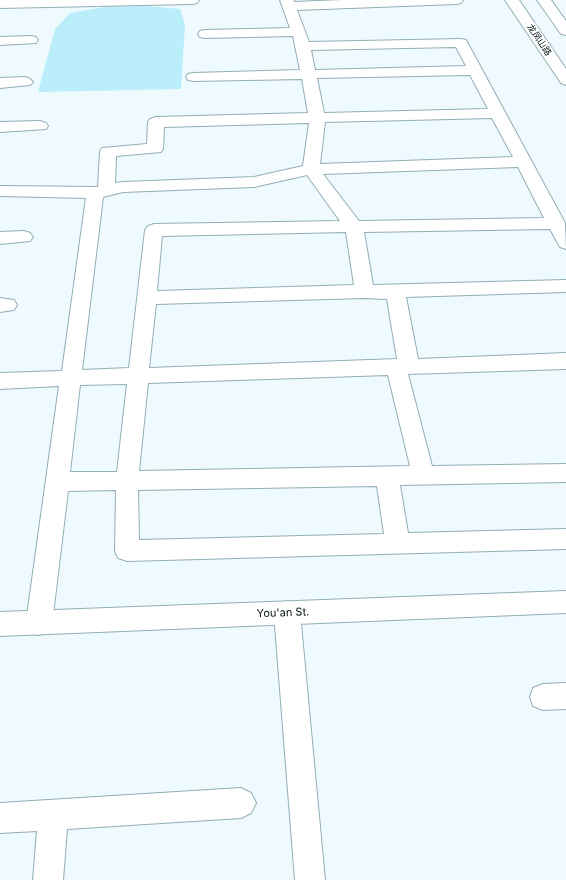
<!DOCTYPE html>
<html>
<head>
<meta charset="utf-8">
<style>
  body { margin:0 }
  canvas { display:block; background:#eefafd }
</style>
</head>
<body>
<canvas width="566" height="880"></canvas>
<script>
const g = document.querySelector('canvas').getContext('2d');
g.lineJoin = 'round';
function fillPath(path, color) {
  g.fillStyle = color;
  g.fill(path, 'evenodd');
}
function stroke(path, color, width, dash) {
  g.strokeStyle = color;
  g.lineWidth = width;
  g.lineCap = dash ? 'butt' : 'round';
  g.setLineDash(dash || []);
  g.stroke(path);
}
function write(font, color, halo, rows, align = 'center') {
  g.font = font + ' Inter,"Noto Sans SC",sans-serif';
  g.lineWidth = 3;
  g.setLineDash([]);
  g.textBaseline = 'middle';
  g.strokeStyle = halo;
  g.fillStyle = color;
  for (const [text, x, y, turn = 0] of rows) {
    g.save();
    g.translate(x, y);
    g.rotate((+turn || 0) * Math.PI / 180);
    g.textAlign = isNaN(turn) ? turn : align;
    if (halo) g.strokeText(text, 0, 0);
    g.fillText(text, 0, 0);
    g.restore();
  }
}
fillPath(new Path2D(`
  M146,6L180,9L185,25L181,89L38,92L55,29L70,13L104,7Z`), '#b9eefa');
const minor = new Path2D(`
  M0,0H199L197,3L192,4L0,8Z
  M280,0H294V2L342,0H463L461,3L456,4L297,10L309,42L461,39L466,40L565,223L566,249L560,247L550,229L364,232L373,285L566,280V292L406,297L418,359L566,353V369L408,374L432,466L566,464V482L400,485L408,533L566,529V549L127,561L118,558L115,551L116,490L68,491L52,623L48,631L39,635L30,631L26,623L59,386L0,389V373L62,371L86,198L0,196V186L98,187L100,151L102,148L147,144L148,122L150,119L156,117L308,113L302,79L193,81L188,80L186,77L188,74L193,73L300,70L293,36L205,38L200,37L198,34L200,31L205,30L290,28ZM456,47L466,66L315,70L311,50ZM470,75L488,109L324,113L317,78ZM492,118L513,157L320,164L325,122ZM309,123L303,166L254,177L123,182L115,183L116,156L161,152L163,149L164,127ZM518,167L544,218L359,221L323,174ZM307,175L340,221L154,224L148,226L145,230L129,368L82,370L103,197L123,192L254,187ZM346,232L354,285L157,291L162,236ZM364,298L387,299L397,359L149,368L156,304ZM388,375L410,466L139,471L148,383ZM127,384L117,472H70L80,385ZM377,486L384,534L139,540L138,490Z
  M31,36L36,37L38,40L36,43L0,45V37Z
  M25,77L30,79L33,82L30,85L0,88V78Z
  M40,121L46,123L48,126L46,129L0,132V122Z
  M24,231L30,233L33,237L30,241L0,244V232Z
  M0,298L14,300L17,305L14,310L0,312Z
  M287,601L296,605L300,613L325,880H295L274,613L278,605Z
  M566,683V709L543,710L533,706L530,697L533,688L543,684Z
  M241,788L251,793L256,803L251,813L241,818L67,829L63,880H33L37,831L0,833V803Z`);
const major = new Path2D(`
  M505,0H519L566,69V85L561,83Z
  M537,0H551L566,21V35L561,34Z
  M566,591V613L0,636V612Z`);
stroke(minor, '#91aeb5', 2);
stroke(major, '#91aeb5', 2);
fillPath(minor, '#fff');
fillPath(major, '#fff');
write('9px', '#091416', '#fff', [
  ["龙凤山路",539,40,56]
]);
write('11px', '#091416', '#fff', [
  ["You'an St.",283,613,-2]
]);
</script>
</body>
</html>
